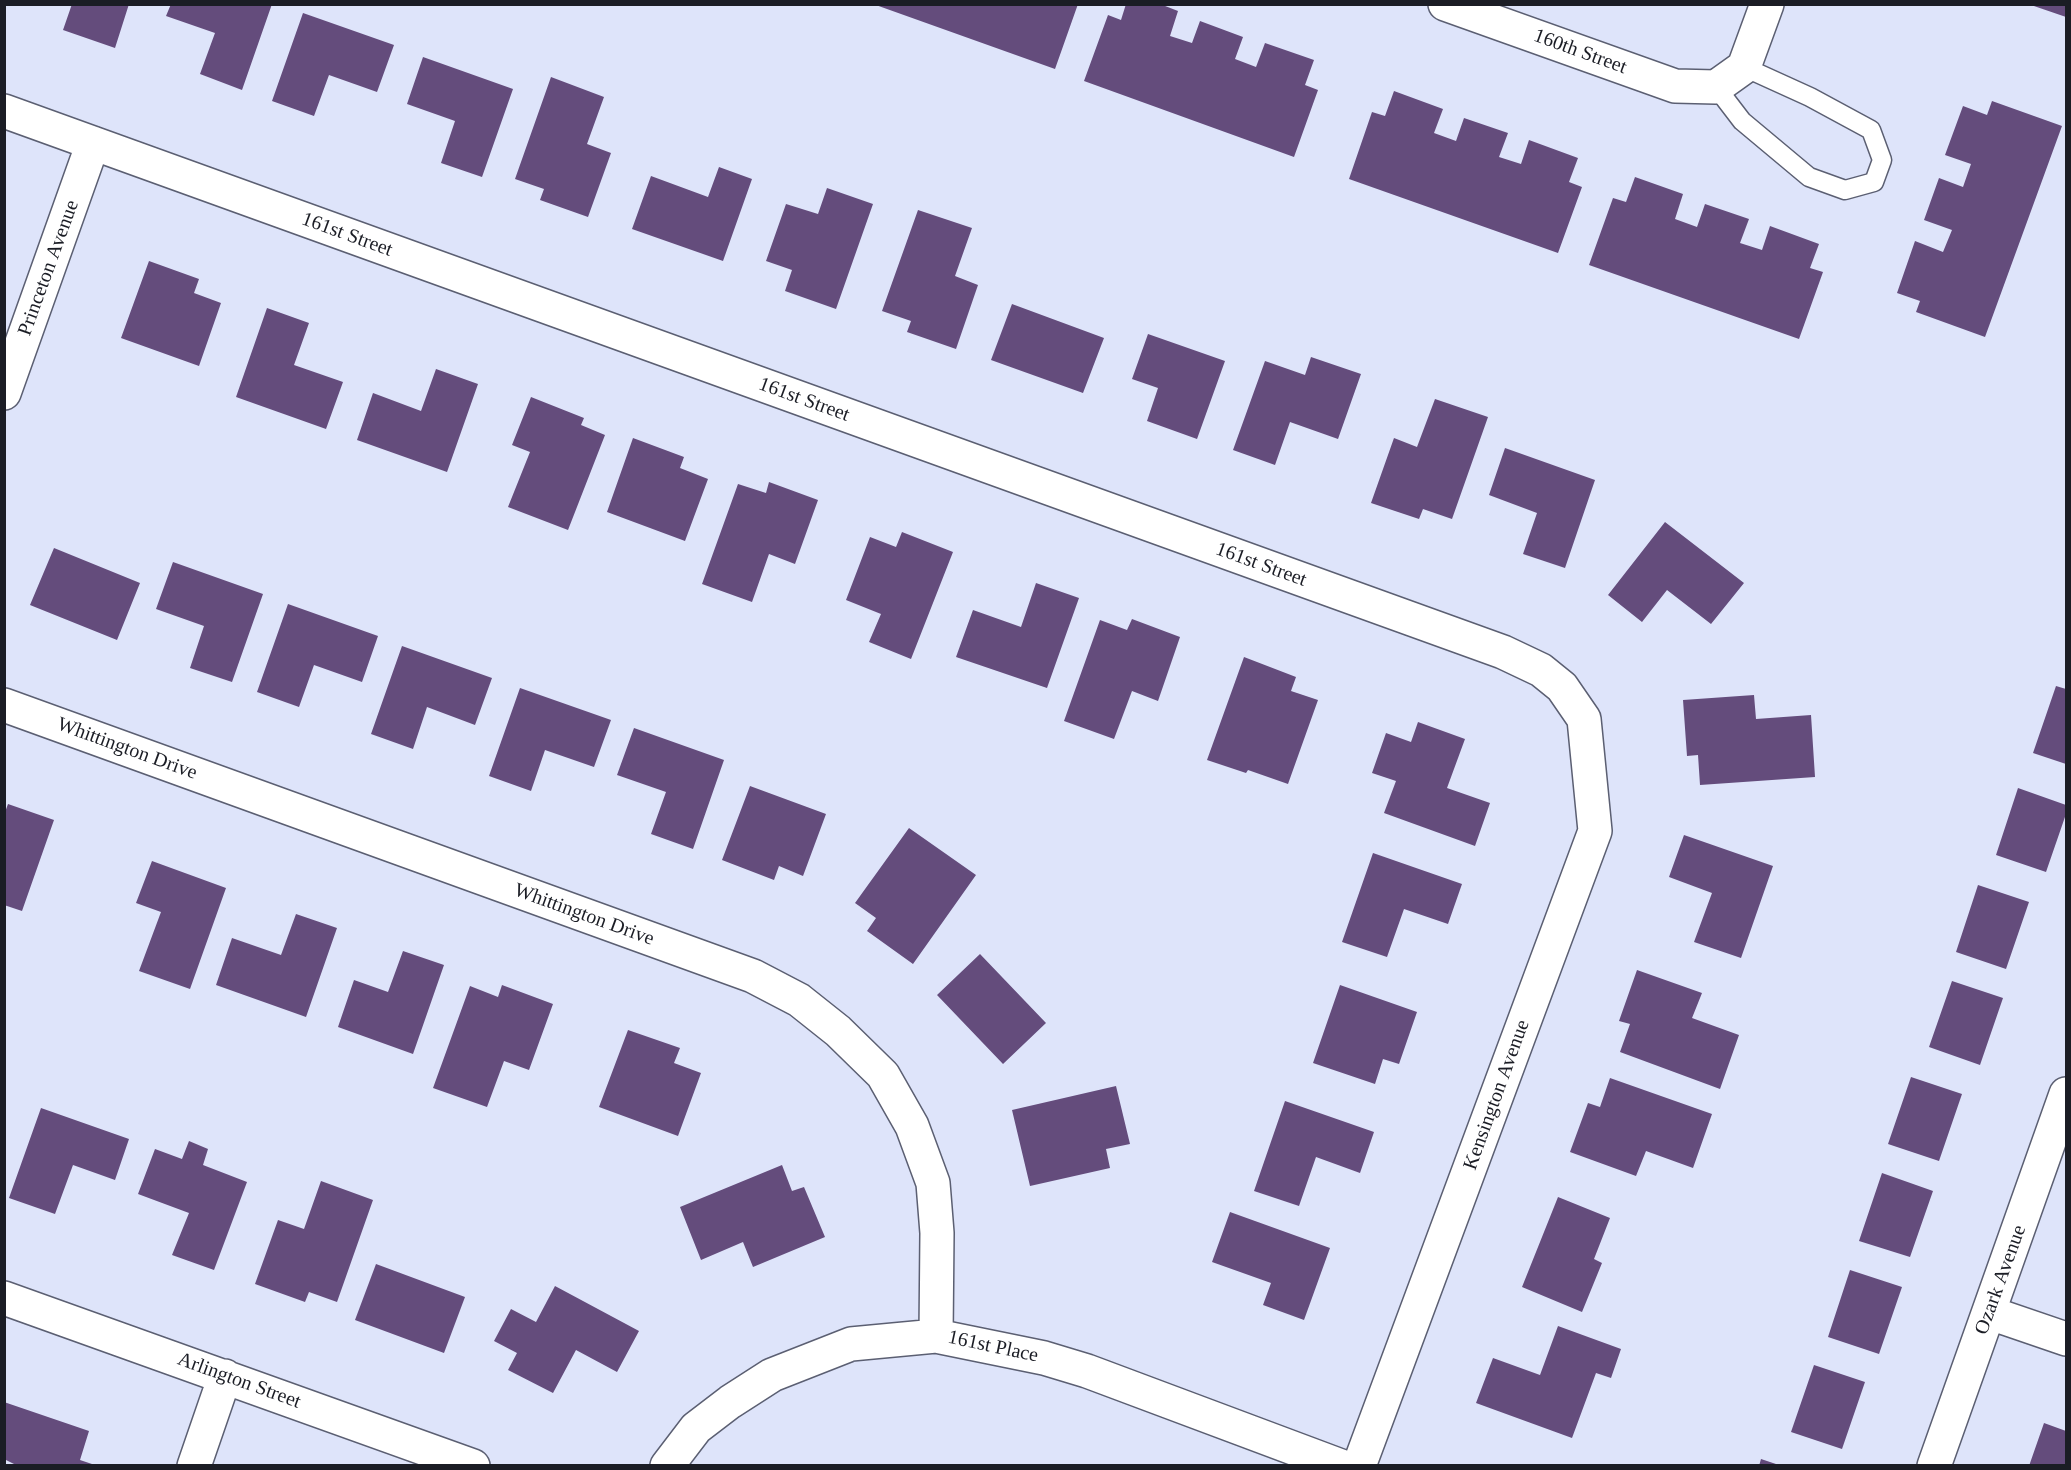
<!DOCTYPE html>
<html>
<head>
<meta charset="utf-8">
<style>
  body { margin:0 }
  #map { position:relative; width:2071px; height:1470px; overflow:hidden; background:#dee4fa; font-family:Georgia,serif }
  canvas { display:block }
  .frame { position:absolute; inset:0; border:6px solid #1b1d25; pointer-events:none }
</style>
</head>
<body>
<div id="map">
<canvas width="2071" height="1470"></canvas>
<div class="frame"></div>
</div>
<script>
const g = document.querySelector('canvas').getContext('2d');
g.lineJoin = 'round';
function fillPath(path, color) {
  g.fillStyle = color;
  g.fill(path, 'evenodd');
}
function stroke(path, color, width, dash) {
  g.strokeStyle = color;
  g.lineWidth = width;
  g.lineCap = dash ? 'butt' : 'round';
  g.setLineDash(dash || []);
  g.stroke(path);
}
function write(font, color, halo, rows, align = 'center') {
  g.font = font + ' Georgia,serif';
  g.lineWidth = 6;
  g.setLineDash([]);
  g.textBaseline = 'middle';
  g.strokeStyle = halo;
  g.fillStyle = color;
  for (const [text, x, y, turn = 0] of rows) {
    g.save();
    g.translate(x, y);
    g.rotate((+turn || 0) * Math.PI / 180);
    g.textAlign = isNaN(turn) ? turn : align;
    if (halo) g.strokeText(text, 0, 0);
    g.fillText(text, 0, 0);
    g.restore();
  }
}
fillPath(new Path2D(`
  M72,4H129L115,48L63,30Z
  M171,4H272L242,90L200,74L215,33L166,16Z
  M873,4H1078L1055,69Z
  M1126,4H1160L1178,11L1170,36L1192,43L1200,21L1243,37L1235,59L1256,67L1265,43L1314,60L1305,85L1318,90L1294,157L1084,81L1108,15L1121,20Z
  M2031,4H2066V17L2031,5Z
  M303,13L394,45L377,92L329,75L314,116L272,101Z
  M423,57L513,89L482,177L441,163L455,121L407,104Z
  M551,77L604,97L587,144L611,153L588,217L540,200L544,189L515,179Z
  M1394,91L1443,109L1434,133L1456,141L1464,118L1508,133L1499,157L1521,164L1529,140L1578,158L1569,182L1582,187L1558,253L1349,179L1372,112L1385,116Z
  M1992,101L2062,126L1985,337L1916,312L1920,301L1897,293L1915,241L1943,252L1952,230L1924,220L1939,178L1963,187L1971,164L1945,155L1963,106L1987,115Z
  M719,167L752,179L723,261L632,229L651,176L708,197Z
  M1635,177L1683,194L1675,219L1697,227L1705,204L1749,219L1740,243L1762,250L1770,226L1819,244L1810,268L1823,272L1799,339L1589,265L1613,198L1626,202Z
  M827,188L873,204L836,309L785,291L792,270L766,261L786,204L818,214Z
  M918,210L972,228L955,276L978,285L956,349L907,332L911,321L882,311Z
  M149,261L199,279L194,293L221,303L199,366L121,338Z
  M1012,304L1104,338L1083,393L991,360Z
  M267,308L309,323L294,365L343,382L326,429L236,397Z
  M1148,334L1225,361L1197,439L1147,421L1158,388L1132,379Z
  M1311,357L1361,374L1338,439L1290,422L1275,465L1233,450L1265,361L1305,375Z
  M436,369L478,384L447,472L357,440L373,393L421,411Z
  M531,397L584,418L581,425L605,435L568,530L508,507L530,452L512,445Z
  M1435,399L1488,417L1452,519L1423,509L1419,519L1371,503L1394,438L1417,447Z
  M633,438L684,457L680,468L708,479L685,541L607,512Z
  M1505,448L1595,480L1565,568L1523,554L1537,513L1489,495Z
  M769,482L818,500L795,564L769,554L752,602L702,584L738,484L766,493Z
  M1665,522L1744,583L1711,624L1667,590L1642,622L1608,595Z
  M902,532L953,552L911,659L869,642L881,614L846,600L870,537L896,547Z
  M54,548L140,583L117,640L30,605Z
  M173,562L263,594L232,682L190,668L204,626L156,609Z
  M1036,583L1079,598L1047,688L956,657L973,610L1021,627Z
  M288,604L378,636L362,682L314,665L299,707L257,692Z
  M1132,619L1180,637L1158,701L1132,691L1114,739L1064,721L1100,620L1127,630Z
  M402,646L492,678L475,725L427,707L413,749L371,734Z
  M1244,657L1296,677L1291,691L1318,700L1288,784L1248,770L1246,773L1207,760Z
  M2056,686L2066,689V764L2033,753Z
  M520,688L611,720L594,767L545,750L531,791L489,776Z
  M1754,695L1756,719L1811,715L1815,777L1700,785L1698,755L1687,756L1683,700Z
  M1418,722L1465,739L1447,788L1490,803L1475,846L1384,813L1396,781L1372,773L1386,733L1411,742Z
  M634,728L724,760L693,849L651,834L666,792L617,775Z
  M750,786L826,814L803,876L779,866L774,880L722,860Z
  M2018,788L2066,805V814L2046,872L1996,855Z
  M8,804L54,820L22,911L4,905V815Z
  M909,828L976,875L913,964L867,931L876,918L855,903Z
  M1684,835L1773,866L1741,958L1694,942L1712,893L1669,877Z
  M1373,853L1462,884L1448,924L1404,909L1387,957L1342,942Z
  M152,861L226,888L190,989L139,971L161,912L136,903Z
  M1978,885L2029,902L2006,969L1956,952Z
  M296,914L337,928L306,1017L216,985L232,938L281,955Z
  M403,951L444,965L413,1054L338,1027L354,980L388,992Z
  M980,954L1046,1023L1003,1064L937,995Z
  M1637,970L1702,993L1692,1018L1739,1035L1720,1089L1620,1052L1630,1024L1619,1021Z
  M1952,981L2003,998L1980,1065L1929,1047Z
  M502,985L553,1004L529,1070L504,1061L487,1107L433,1088L470,986L498,997Z
  M1340,985L1417,1012L1399,1064L1383,1059L1375,1084L1313,1063Z
  M628,1030L680,1048L674,1063L701,1073L678,1136L599,1107Z
  M1911,1077L1962,1094L1939,1161L1888,1144Z
  M1610,1078L1712,1114L1693,1168L1646,1151L1636,1176L1570,1152L1588,1103L1600,1107Z
  M1116,1086L1130,1144L1106,1149L1110,1168L1030,1186L1012,1110Z
  M1285,1101L1374,1132L1360,1173L1316,1157L1299,1206L1254,1191Z
  M41,1108L129,1139L115,1180L73,1165L55,1214L9,1198Z
  M189,1141L208,1149L203,1165L247,1182L214,1270L172,1255L189,1213L138,1194L155,1149L182,1159Z
  M782,1165L792,1191L804,1187L825,1237L753,1267L743,1242L701,1260L680,1207Z
  M1882,1173L1933,1191L1910,1257L1859,1241Z
  M321,1181L373,1200L337,1302L309,1292L305,1302L255,1284L278,1220L304,1229Z
  M1558,1197L1610,1218L1594,1259L1602,1263L1582,1312L1522,1287Z
  M1230,1212L1330,1248L1304,1320L1263,1305L1271,1283L1212,1262Z
  M376,1264L465,1297L444,1353L355,1320Z
  M1850,1270L1902,1287L1879,1354L1828,1337Z
  M555,1286L639,1331L617,1372L576,1350L553,1393L508,1370L517,1353L494,1341L511,1309L536,1322Z
  M1558,1326L1621,1349L1611,1378L1596,1373L1572,1438L1476,1403L1493,1358L1540,1375Z
  M1814,1365L1865,1382L1842,1449L1791,1432Z
  M4,1402L89,1431L80,1460L92,1464L91,1466H18L4,1459Z
  M2044,1423L2066,1431V1466H2029Z
  M1761,1459L1779,1465V1466H1759Z`), '#644c7c');
const lane = new Path2D(`
  M1716,87L1742,121L1809,177L1845,190L1874,182L1882,160L1871,130L1810,97L1744,67`);
const street = new Path2D(`
  M1445,4L1675,86L1716,87L1744,67L1767,4
  M4,111L1503,652L1541,670L1562,687L1584,719L1595,831L1359,1466
  M4,393L93,143
  M4,705L753,976L799,1000L838,1031L883,1075L912,1126L933,1183L937,1233L936,1336
  M4,1298L473,1466
  M1990,1313L2066,1339
  M194,1466L225,1376
  M667,1466L696,1428L730,1402L772,1375L851,1344L936,1336L1044,1358L1087,1371L1341,1466
  M1934,1466L2066,1094`);
stroke(lane, '#5b5f72', 21);
stroke(street, '#5b5f72', 36);
stroke(lane, '#fff', 18);
stroke(street, '#fff', 33);
write('20px', '#1b1d25', '#fff', [
  ["160th Street",1580,52,20],
  ["161st Street",347,235,20],
  ["Princeton Avenue",49,268,-70],
  ["161st Street",804,400,20],
  ["161st Street",1261,565,20],
  ["Whittington Drive",127,749,20],
  ["Whittington Drive",584,915,20],
  ["Kensington Avenue",1497,1095,-70],
  ["Ozark Avenue",2001,1280,-70],
  ["161st Place",993,1347,12],
  ["Arlington Street",239,1381,20]
]);
</script>
</body>
</html>
